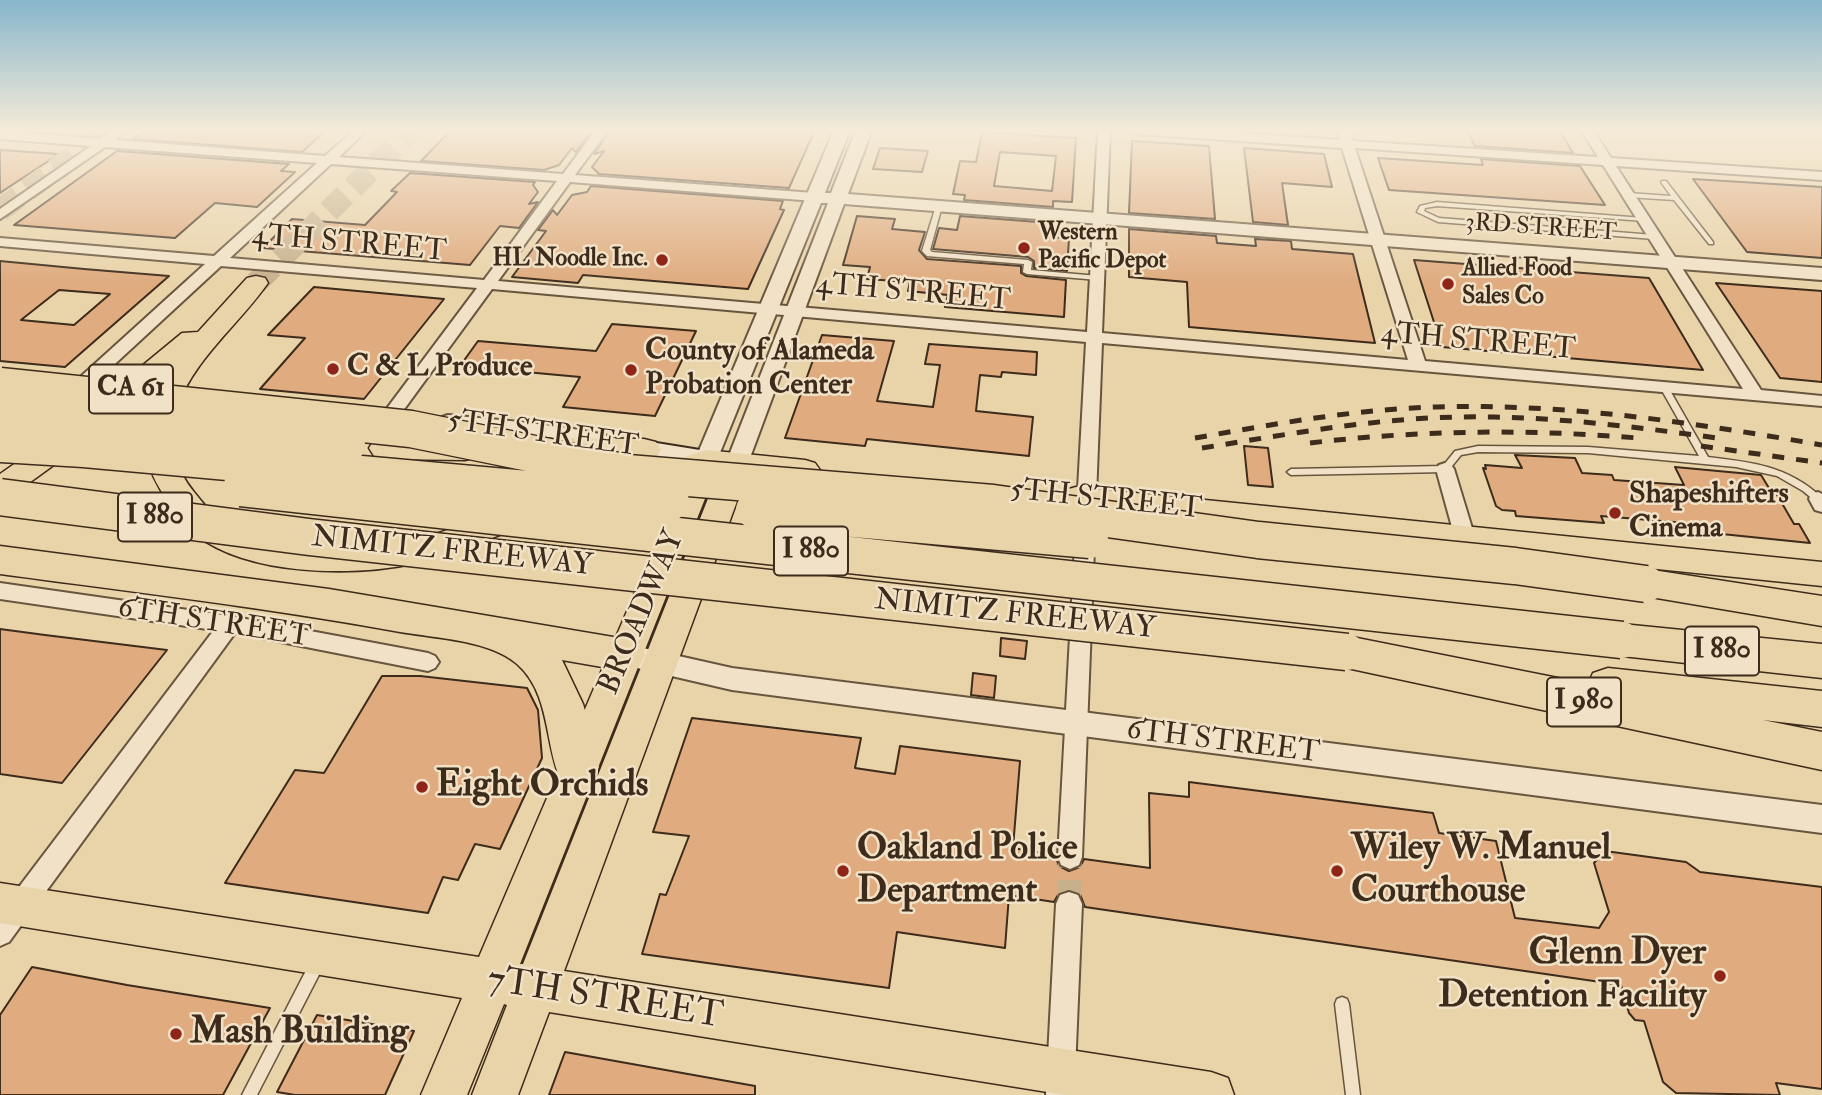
<!DOCTYPE html>
<html>
<head>
<meta charset="utf-8">
<style>
  body { margin:0 }
  canvas { display:block; background:#e9d3a9 }
</style>
</head>
<body>
<canvas width="1822" height="1095"></canvas>
<script>
const g = document.querySelector('canvas').getContext('2d');
g.lineJoin = 'round';
function fillPath(path, color) {
  g.fillStyle = color;
  g.fill(path, 'evenodd');
}
function stroke(path, color, width, dash) {
  g.strokeStyle = color;
  g.lineWidth = width;
  g.lineCap = dash ? 'butt' : 'round';
  g.setLineDash(dash || []);
  g.stroke(path);
}
function write(font, color, halo, rows, align = 'center') {
  g.font = font + ' "IM FELL Double Pica",serif';
  g.lineWidth = 5;
  g.setLineDash([]);
  g.textBaseline = 'middle';
  g.strokeStyle = halo;
  g.fillStyle = color;
  for (const [text, x, y, turn = 0] of rows) {
    g.save();
    g.translate(x, y);
    g.rotate((+turn || 0) * Math.PI / 180);
    g.textAlign = isNaN(turn) ? turn : align;
    if (halo) g.strokeText(text, 0, 0);
    g.fillText(text, 0, 0);
    g.restore();
  }
}
const building = new Path2D(`
  M145,130H326L302,152L133,139Z
  M451,130H592L576,152L572,148L559,165L544,170L421,161Z
  M610,130H815L789,188L599,174L592,167L604,151L594,154Z
  M1467,130H1559L1573,153L1475,146Z
  M982,132L1076,138L1072,202L1053,201V207L964,200L965,195L953,194L960,161L976,162ZM1000,152L1056,156L1052,191L994,186Z
  M1132,141L1209,146L1215,219L1129,213Z
  M880,148L928,151L922,172L873,169Z
  M1244,148L1324,154L1332,187L1282,183L1288,225L1253,222Z
  M0,150L59,154L0,193Z
  M117,151L289,164L281,171L295,172L257,207L215,203L175,238L14,225Z
  M1378,158L1483,165L1481,159L1580,166L1605,205L1389,190Z
  M410,173L535,182L533,185L538,192L529,204L538,202L519,228L500,226L470,265L263,248L292,219L365,225L397,192L391,191Z
  M1693,179L1822,187V258L1747,252Z
  M591,186L783,201L780,209L784,210L748,289L583,275L578,283L512,277L546,231L538,230L553,210L557,215L572,195L587,192Z
  M857,216L895,219L892,229L925,232L919,250L927,259L1021,266V273L1026,276L1066,280L1064,317L945,307L948,295L908,291L910,282L867,279L870,267L843,265Z
  M960,216L1051,223L1050,237L1069,238L1067,271L1034,268V261L1028,257L933,249L939,228L957,230Z
  M1129,229L1216,236L1217,243L1256,246L1255,239L1291,241L1292,249L1353,254L1375,343L1189,327L1187,282L1129,277Z
  M1414,260L1649,278L1703,370L1442,347Z
  M0,261L84,269L169,276L65,367L0,361ZM59,290L110,294L74,325L21,320Z
  M1716,283L1822,291V382L1780,378Z
  M314,287L444,299L364,399L260,389L305,338L268,335Z
  M612,324L696,331L655,416L563,407L580,377L460,366L478,341L596,351Z
  M822,335L894,341L877,401L933,407L940,365L925,364L929,344L1037,352L1036,375L1002,372L1001,377L980,375L976,411L1033,417L1029,456L867,439L865,446L785,438Z
  M1244,446L1268,448L1273,487L1248,485Z
  M1515,455L1575,458L1582,473L1612,475L1614,480L1684,485L1675,467L1761,475L1772,493H1776L1794,524H1799L1810,543L1702,532L1698,524L1601,516L1604,523L1516,516L1515,511L1502,510L1496,506L1483,468L1486,469L1485,465L1522,468Z
  M0,629L45,635L167,650L62,783L0,774Z
  M1001,638L1027,641L1025,659L1000,656Z
  M973,673L996,676L994,698L971,695Z
  M382,676H420L527,688L538,710L542,758L500,849L475,844L458,880L443,877L428,913L225,883L295,770L324,773Z
  M692,718L861,738L855,768L895,774L900,746L1020,761L1013,848L1055,855L1059,866L1069,871L1080,867L1084,859L1150,868L1149,793L1189,797V782L1433,813L1439,833L1496,841L1515,918L1599,928L1609,912L1594,863L1605,851L1686,862L1700,872L1822,887V1089L1776,1083L1780,1095L1676,1093L1663,1082L1644,1021L1635,1020L1629,1013L1621,985L1085,907L1080,894L1070,890L1059,893L1054,902L1009,895L1005,948L897,932L889,988L642,954L660,894L666,895L689,836L653,832Z
  M32,967L127,985L270,1008L223,1095H0V1015Z
  M317,1015L414,1031L385,1095H295L277,1092Z
  M565,1052L755,1086V1095H549Z`);
fillPath(building, '#dfab7f');
stroke(building, '#3d2b1b', 2);
stroke(new Path2D(`
  M1069,904L1070,857`), '#c7b18d', 24, [24, 12]);
stroke(new Path2D(`
  M0,210L110,130
  M256,283L411,130`), '#c7b18d', 23, [23, 11]);
const service = new Path2D(`
  M1662,181H1666L1713,242V244H1709L1674,200L1628,197L1625,195L1628,193L1671,196L1661,182Z
  M1437,202L1643,218L1646,220L1645,221L1437,206L1425,208L1424,211L1439,218L1654,235L1657,237L1654,239L1438,222L1417,212L1420,206Z
  M939,204L942,206L930,250L932,252L1028,260L1032,262L1031,270L1098,276L1102,278L1098,280L1027,274L1023,272L1024,264L927,256L922,251L936,206Z
  M1664,384L1668,387L1708,457C1751,462 1788,466 1821,497V501H1815L1803,491L1777,476L1736,467L1588,453L1478,452L1461,455L1448,471L1445,472L1291,475L1287,472L1291,469L1443,466L1455,451L1478,446L1588,447L1699,456L1660,387Z
  M318,955L323,957L325,962L323,967L257,1095H242L313,957Z
  M1342,997L1347,999L1349,1004L1360,1095H1346L1335,1004L1337,999Z`);
const minor = new Path2D(`
  M113,130H127L115,140L325,156L354,130H367L339,157L563,174L596,130H608L575,175L814,193L821,197L814,201L570,182L498,281L1087,332L1098,130H1110L1102,333L1408,360L1342,148L1137,134L1131,130H1196L1340,140L1337,130H1349L1353,141L1598,157L1581,130H1593L1611,158L1822,172V180L1616,166L1761,390L1822,396V406L1102,343L1082,857L1079,865L1070,869L1061,865L1058,857L1086,342L492,289L397,419H385L383,415L385,411L477,288L221,266L78,398H66L64,394L66,390L205,264L0,246V238L214,256L317,163L105,147L0,219V209L91,146L0,139V131L100,139ZM1355,148L1603,165L1743,389L1425,361ZM331,164L557,181L484,280L230,258Z
  M448,415C475,418 613,428 625,444L616,450L564,439L442,425L439,421L442,417Z
  M1445,463L1451,465L1454,469L1475,538L1472,543H1458L1455,538L1436,469L1439,465Z
  M1818,492L1822,494V512L1815,510L1809,499L1811,494Z
  M0,583L230,616L428,653L435,656L439,662L435,668L428,671L235,633L9,942L0,946V912L214,630L0,599Z
  M1069,892L1078,895L1082,904L1074,1095H1046L1056,904L1060,895Z`);
const tertiary = new Path2D(`
  M834,130H850L825,193H831L856,130H872L848,194L1822,268V280L844,204L748,463L745,469L737,471L729,469L726,463L828,203H821L717,460L714,465L706,468L698,465L695,460Z
  M643,648L732,668L1822,805V833L732,690L633,667L630,659L633,651Z`);
const secondary = new Path2D(`
  M644,441L706,451L715,454L719,460L715,466L706,469L635,456L631,450L635,444Z`);
const primary = new Path2D(`
  M256,276L265,278L268,283C237,327 193,359 175,412C166,440 176,470 194,492C206,507 218,522 237,531C287,555 379,551 431,535C461,527 488,514 517,505L528,508L532,516L528,524C491,538 455,554 417,563C353,577 250,576 196,535C182,523 169,504 160,489C135,447 143,410 169,370L117,415L107,418L97,415L93,409L97,403L182,333L198,332L247,278Z
  M70,429L80,432L84,439L80,446L11,496L0,500V474L60,432Z
  M706,450L805,460L815,463L820,470L815,477L805,480L747,474L564,971L1211,1072L1228,1078L1234,1095H1066L549,1012L518,1095H472L507,1005L504,1004L467,1095H421L462,998L0,923V883L479,957L684,478L664,484L654,481L649,474L654,467ZM716,471H719L523,964H520Z
  M1076,487L1822,562V586L1076,509L1065,506L1061,498L1065,490Z`);
const motorway = new Path2D(`
  M386,437L465,438L477,441L482,449L477,457L465,460L386,459L374,456L369,448L374,440Z
  M554,438L644,439L656,442L661,450L656,458L644,461L554,460L542,457L537,449L542,441Z
  M0,546L329,589L625,639L639,643L645,655L639,667L625,671L562,660L583,704L593,737L599,767L593,781L577,786L561,781C544,743 551,694 517,664C490,640 435,638 400,632C268,608 134,592 0,574Z
  M1646,569L1822,596V626L1633,594L1627,584L1633,574Z
  M1622,624L1822,644V678L1622,656L1608,651L1602,640L1608,629Z
  M1347,636L1588,684L1593,673L1608,668L1822,691V727L1763,720L1822,732V770L1347,668L1333,664L1327,652L1333,640Z`);
stroke(service, '#68553e', 3);
stroke(minor, '#68553e', 4);
stroke(tertiary, '#68553e', 4);
stroke(secondary, '#3d2b1b', 4);
stroke(primary, '#3d2b1b', 3);
stroke(motorway, '#3d2b1b', 3);
fillPath(service, '#f1e2c7');
fillPath(minor, '#f1e2c7');
fillPath(tertiary, '#f1e2c7');
fillPath(secondary, '#f1e2c7');
fillPath(primary, '#e9d3a9');
fillPath(motorway, '#e9d3a9');
stroke(new Path2D(`
  M1195,438C1275,424 1356,409 1437,407C1566,403 1695,423 1822,445
  M1310,443C1420,430 1528,429 1638,438
  M1701,446L1822,463
  M1202,448C1277,436 1353,422 1430,418C1526,413 1622,425 1717,438`), '#3d2b1b', 5, [12, 12]);
const motorwayBridge = new Path2D(`
  M0,386L411,429L628,473L993,503L1258,540L1515,566L1646,584
  M0,413L135,428L347,445
  M0,444L84,449L671,502
  M241,488L1622,640
  M0,497L309,537L1347,652
  M754,510L1090,540`);
stroke(motorwayBridge, '#3d2b1b', 39, []);
stroke(motorwayBridge, '#e9d3a9', 36);
const sky = g.createLinearGradient(0, 0, 0, 284);
sky.addColorStop(0, '#88b6cc');
sky.addColorStop(0.46, '#f5ebd8');
sky.addColorStop(1, '#f5ebd800');
g.fillStyle = sky;
g.fillRect(0, 0, 1822, 284);
for (const [x, y, r, color] of [
  [1024,248,7,"#8f2418"],
  [662,260,7,"#8f2418"],
  [1448,284,7,"#8f2418"],
  [333,369,7,"#8f2418"],
  [631,370,7,"#8f2418"],
  [1615,513,7,"#8f2418"],
  [422,787,7,"#8f2418"],
  [843,871,7,"#8f2418"],
  [1337,871,7,"#8f2418"],
  [1720,976,7,"#8f2418"],
  [176,1034,7,"#8f2418"]
]) {
  const dot = new Path2D();
  dot.arc(x, y, r, 0, 2 * Math.PI);
  g.fillStyle = color;
  g.fill(dot);
  stroke(dot, '#f1e2c7', 2.5);
}
write('24px', '#3d2b1b', '#f1e2c7', [
  ["3RD STREET",1541,229,4]
]);
write('bold 24px', '#3d2b1b', '#f1e2c7', [
  ["Western",1038,234],
  ["Pacific Depot",1038,262],
  ["HL Noodle Inc.",648,260,"right"],
  ["Allied Food",1462,270],
  ["Sales Co",1462,298]
], 'left');
for (const [x, y, w] of [
  [131,389,84],
  [155,517,74],
  [811,551,74],
  [1722,651,74],
  [1584,702,74]
]) {
  const box = new Path2D();
  box.roundRect(x - w / 2, y - 24.5, w, 49, 5);
  g.fillStyle = '#f1e2c7';
  g.fill(box);
  stroke(box, '#3d2b1b', 2);
}
write('bold 28px', '#3d2b1b', null, [
  ["CA 61",131,389],
  ["I 880",155,517],
  ["I 880",811,551],
  ["I 880",1722,651],
  ["I 980",1584,702]
]);
write('30px', '#3d2b1b', '#f1e2c7', [
  ["4TH STREET",349,245,5],
  ["4TH STREET",913,294,5],
  ["4TH STREET",1478,343,5],
  ["5TH STREET",543,435,8],
  ["5TH STREET",1106,501,6],
  ["NIMITZ FREEWAY",452,553,6],
  ["BROADWAY",643,613,-67],
  ["NIMITZ FREEWAY",1015,616,6],
  ["6TH STREET",214,624,9],
  ["6TH STREET",1223,743,7]
]);
write('bold 30px', '#3d2b1b', '#f1e2c7', [
  ["County of Alameda",645,353],
  ["Probation Center",645,387],
  ["C & L Produce",347,369],
  ["Shapeshifters",1629,496],
  ["Cinema",1629,530]
], 'left');
write('bold 37px', '#3d2b1b', '#f1e2c7', [
  ["Eight Orchids",436,787],
  ["Oakland Police",857,850],
  ["Department",857,893],
  ["Wiley W. Manuel",1351,850],
  ["Courthouse",1351,893],
  ["Glenn Dyer",1706,955,"right"],
  ["Detention Facility",1706,998,"right"],
  ["Mash Building",190,1034]
], 'left');
write('37px', '#3d2b1b', '#f1e2c7', [
  ["7TH STREET",605,1000,9]
]);
</script>
</body>
</html>
